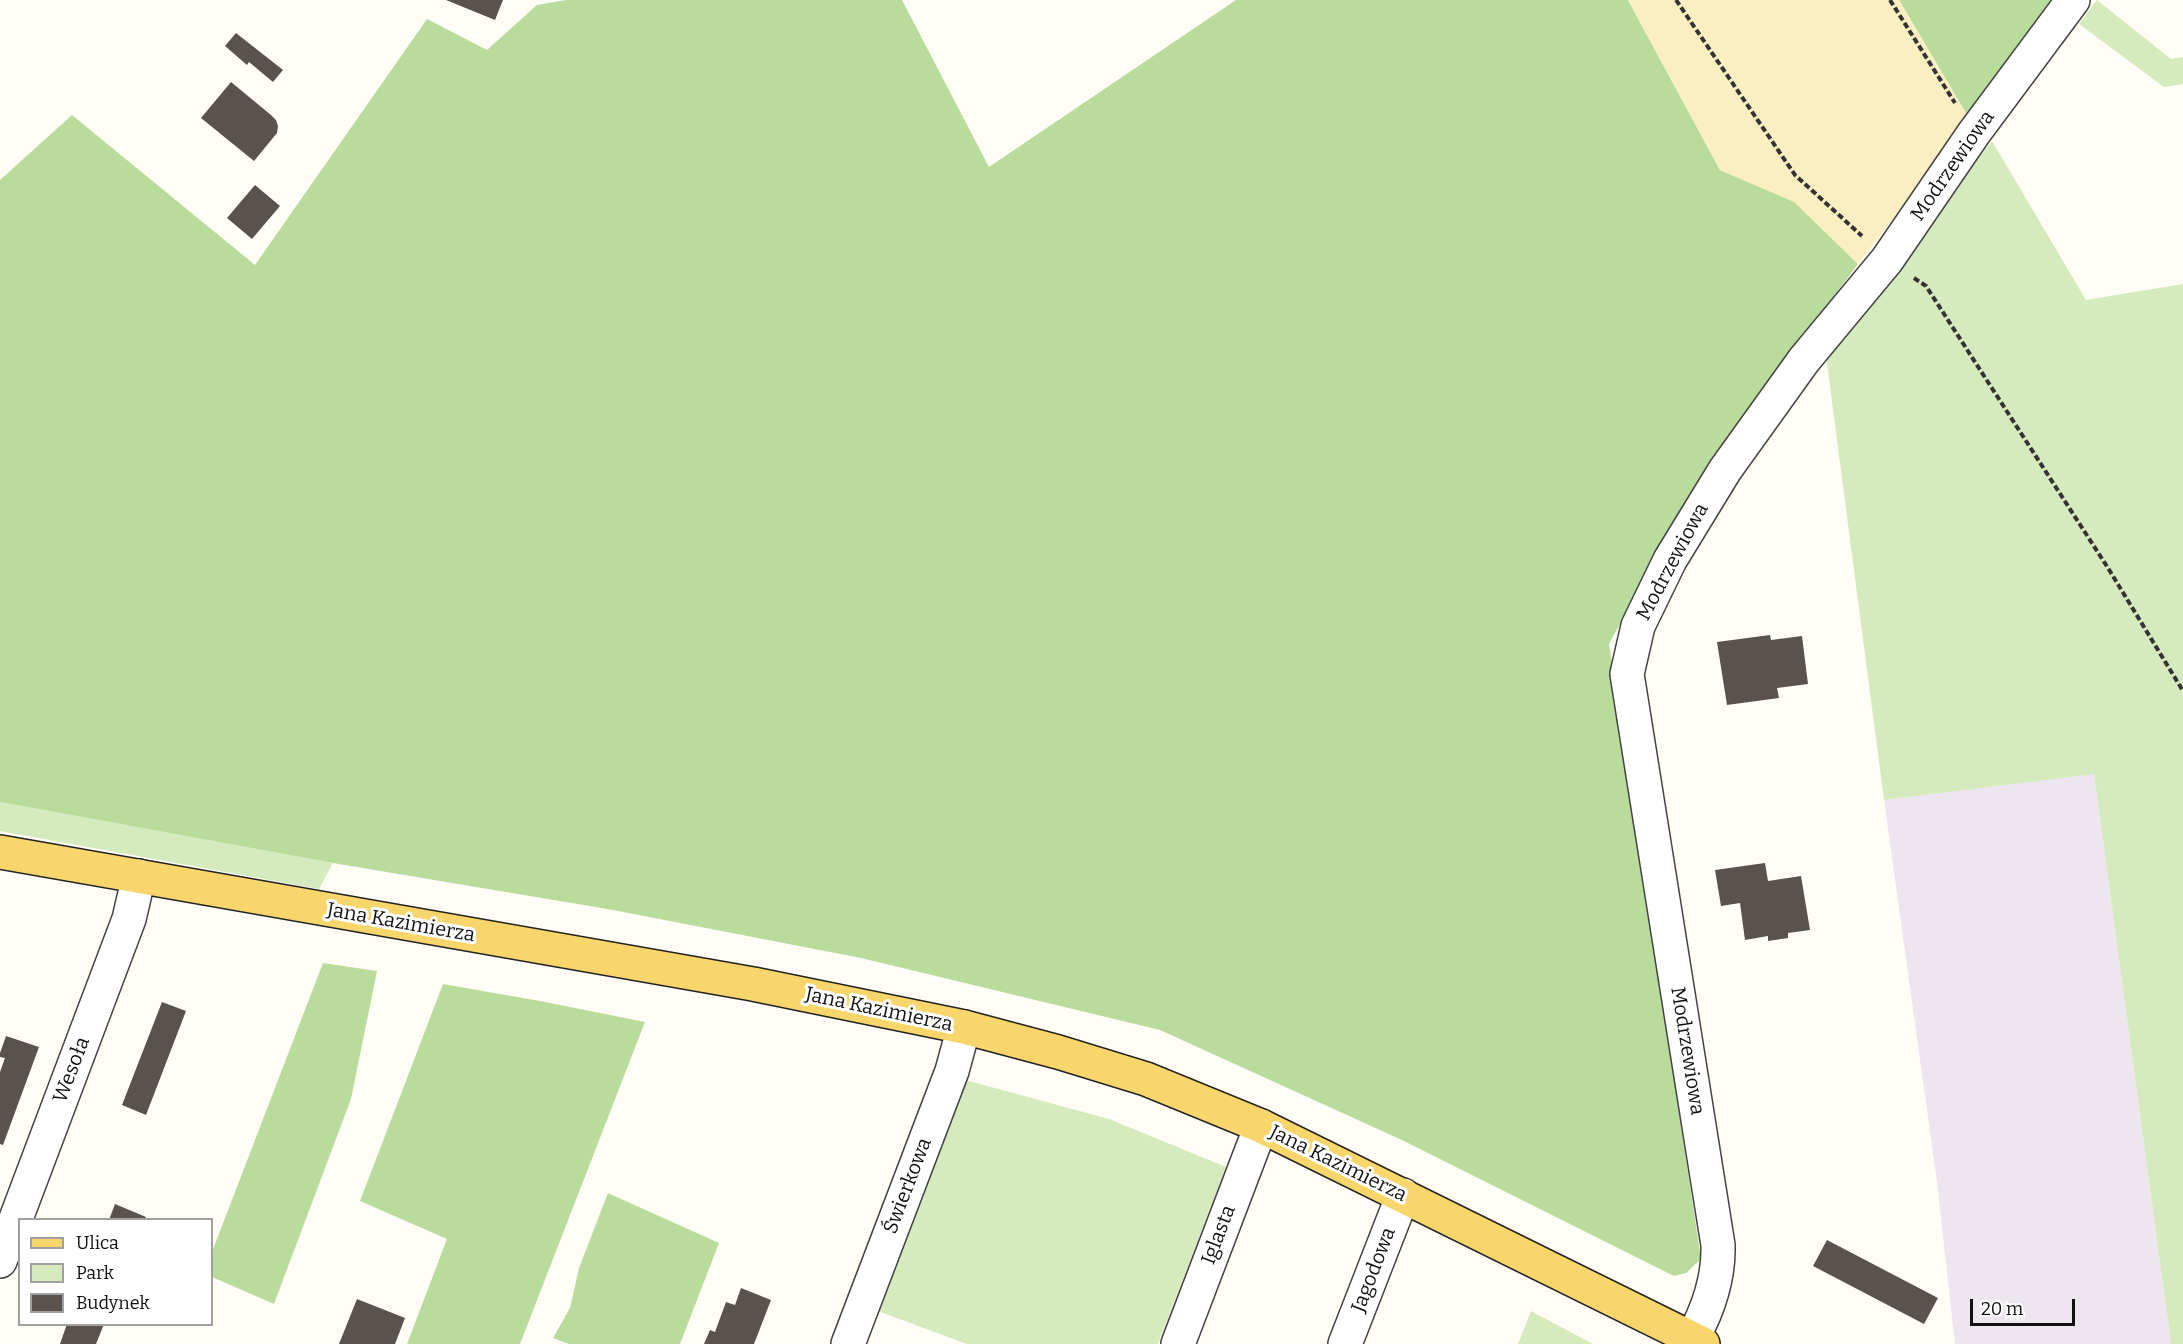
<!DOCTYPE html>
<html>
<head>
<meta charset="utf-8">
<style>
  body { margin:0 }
  #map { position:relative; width:2183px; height:1344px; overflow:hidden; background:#fffdf5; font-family:Bitter,serif }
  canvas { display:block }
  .legend { position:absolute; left:18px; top:1218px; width:195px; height:108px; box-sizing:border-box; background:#fff; border:2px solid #a0a0a0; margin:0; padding:8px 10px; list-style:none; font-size:18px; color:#111 }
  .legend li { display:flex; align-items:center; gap:12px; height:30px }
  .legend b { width:30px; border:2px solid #a0a0a0 }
  .scale { position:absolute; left:1970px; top:1299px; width:105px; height:27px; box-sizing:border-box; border:3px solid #111; border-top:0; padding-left:8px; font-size:18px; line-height:21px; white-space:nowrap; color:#111; -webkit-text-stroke:4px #fff; paint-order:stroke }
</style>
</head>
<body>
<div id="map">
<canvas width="2183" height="1344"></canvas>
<ul class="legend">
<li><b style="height:8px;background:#f9d66b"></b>Ulica</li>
<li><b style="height:16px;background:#d5ebbd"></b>Park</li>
<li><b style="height:16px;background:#5a524d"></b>Budynek</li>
</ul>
<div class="scale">20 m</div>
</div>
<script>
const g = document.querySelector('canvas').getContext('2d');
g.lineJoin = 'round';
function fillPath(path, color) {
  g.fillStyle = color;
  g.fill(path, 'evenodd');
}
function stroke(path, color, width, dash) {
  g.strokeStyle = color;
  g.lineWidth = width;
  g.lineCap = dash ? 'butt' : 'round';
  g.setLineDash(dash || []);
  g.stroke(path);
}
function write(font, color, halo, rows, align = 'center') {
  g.font = font + ' Bitter,serif';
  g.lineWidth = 6;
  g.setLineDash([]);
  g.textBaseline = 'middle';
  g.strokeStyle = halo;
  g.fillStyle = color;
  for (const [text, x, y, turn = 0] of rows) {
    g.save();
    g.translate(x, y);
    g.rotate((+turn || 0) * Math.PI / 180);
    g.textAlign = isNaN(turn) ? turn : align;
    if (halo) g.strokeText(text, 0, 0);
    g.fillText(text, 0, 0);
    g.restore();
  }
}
fillPath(new Path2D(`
  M2094,773L2171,1344H1955L1937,1182L1884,800Z`), '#eee6ef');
fillPath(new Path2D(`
  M2097,0L2171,59L2183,57V84L2164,87L2079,24Z
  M1992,141L2086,300L2183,284V1344H2171L2094,774L1884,800L1825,348Z
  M0,802L333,863L319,889L0,831Z
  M958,1078L1109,1119L1226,1167L1158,1344H967L875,1310Z
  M1531,1311L1593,1344H1518Z`), '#d5ebbd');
fillPath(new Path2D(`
  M566,0H902L989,167L1236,0H1628L1720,170L1794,201L1858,264L1707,465L1609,644L1701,1259L1686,1273L1674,1276L1404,1141L1160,1030L861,958L613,910L333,863L0,802V180L72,115L255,265L427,19L487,50L537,5Z
  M1899,0H2056L1970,120Z
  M323,963L377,971L351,1099L274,1304L212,1277V1252Z
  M443,984L540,1001L645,1022L520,1344H407L447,1239L360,1201Z
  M608,1193L719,1243L680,1344H569L553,1338L570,1308L579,1268Z`), '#b9dc9c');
fillPath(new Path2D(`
  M1628,0H1899L1970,120L1858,264L1794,202L1720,170Z`), '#fbeec1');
fillPath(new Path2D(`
  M446,0H503L495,20Z
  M236,33L283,70L273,82L249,62L247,65L225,46Z
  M231,82L271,115L276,120L278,126L277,133L254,161L201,118Z
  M255,185L280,206L252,239L227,218Z
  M1770,635L1771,640L1802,636L1808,684L1777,688L1779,698L1727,705L1717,642Z
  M1765,863L1768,881L1801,876L1810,930L1788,933V938L1768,941V936L1745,940L1740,903L1721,906L1715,870Z
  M162,1002L186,1011L146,1115L122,1105Z
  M6,1036L39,1047L3,1145L0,1144V1072L5,1058L0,1057V1053Z
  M115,1204L146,1217L145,1220H109Z
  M1827,1240L1938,1298L1924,1324L1813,1266Z
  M741,1288L771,1300L754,1344H704L710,1330L715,1332L726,1302L735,1305Z
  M357,1299L405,1318L395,1344H339Z
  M67,1324H104L96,1344H60Z`), '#5a524d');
const minor = new Path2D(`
  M0,1261L129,919L139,876
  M1692,1339C1708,1310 1719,1278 1718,1245L1627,674L1638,626L1670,560L1725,470L1804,360L1887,260L1974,133L2073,0
  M848,1344L952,1071L964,1027
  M1178,1344L1261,1126
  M1345,1344L1403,1195`);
const major = new Path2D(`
  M0,852L753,984L964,1027L1058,1052L1146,1079L1261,1126L1703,1344`);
stroke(minor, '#444', 36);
stroke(major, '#222', 36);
stroke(new Path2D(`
  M1676,0L1795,175L1862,236
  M1890,0L1955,103
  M1914,278L1926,286L2108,568L2183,691`), '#333', 4, [6, 3]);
stroke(minor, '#fff', 33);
stroke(major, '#f9d66b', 33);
write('20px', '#111', '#fff', [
  ["Modrzewiowa",1953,166,-55],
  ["Modrzewiowa",1673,562,-62],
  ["Jana Kazimierza",401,923,10],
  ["Jana Kazimierza",879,1010,12],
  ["Modrzewiowa",1687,1051,81],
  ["Wesoła",72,1070,-69],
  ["Jana Kazimierza",1338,1164,26],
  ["Świerkowa",908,1186,-69],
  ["Iglasta",1219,1235,-69],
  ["Jagodowa",1374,1270,-69]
]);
</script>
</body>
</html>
